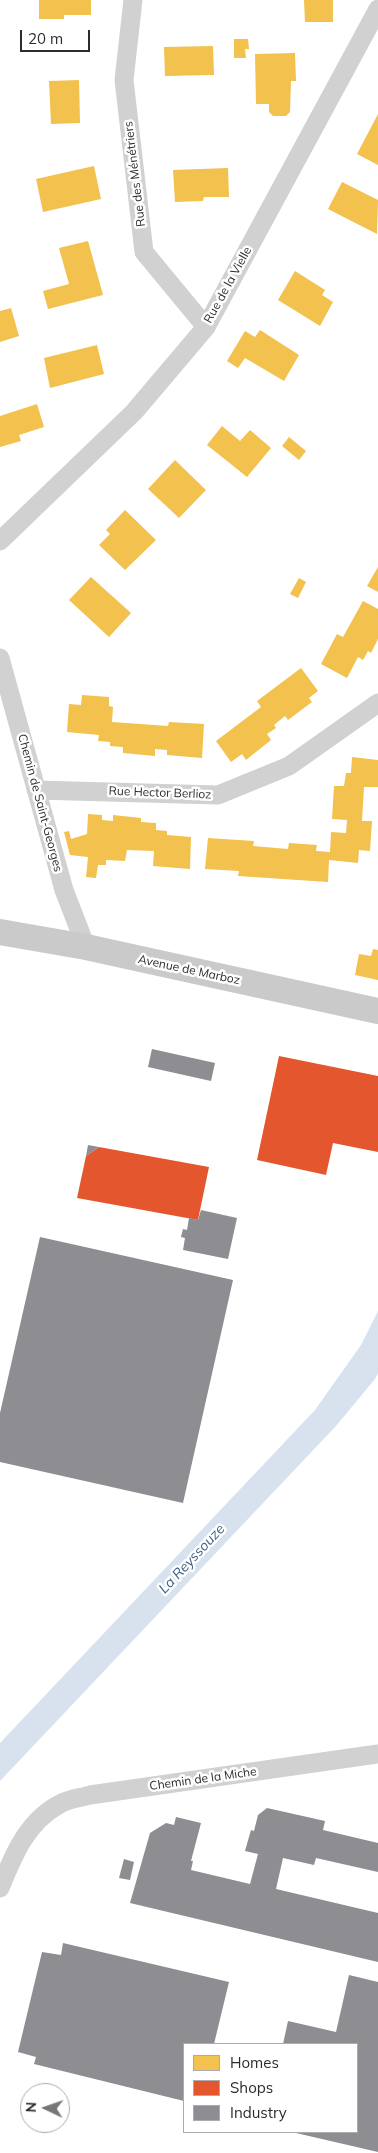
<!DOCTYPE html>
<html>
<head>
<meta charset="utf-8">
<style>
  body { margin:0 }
  #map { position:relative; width:378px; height:2153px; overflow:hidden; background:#fff; font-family:Mulish,sans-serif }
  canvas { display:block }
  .legend { position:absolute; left:183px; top:2043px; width:175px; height:90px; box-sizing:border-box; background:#fff; border:1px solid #ababab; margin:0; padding:6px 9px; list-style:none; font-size:15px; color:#2c2c2c }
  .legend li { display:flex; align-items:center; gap:10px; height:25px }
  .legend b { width:25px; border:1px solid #ababab }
  .north { position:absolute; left:20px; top:2083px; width:50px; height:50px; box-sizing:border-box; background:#fff; border:1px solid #ababab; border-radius:50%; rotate:273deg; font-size:14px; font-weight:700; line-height:20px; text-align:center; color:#2c2c2c }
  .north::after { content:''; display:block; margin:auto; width:18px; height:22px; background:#767676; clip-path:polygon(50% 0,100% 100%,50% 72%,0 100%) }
  .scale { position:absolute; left:20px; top:30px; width:70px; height:22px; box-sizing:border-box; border:2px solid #2c2c2c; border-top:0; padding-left:6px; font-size:15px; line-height:18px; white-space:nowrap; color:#2c2c2c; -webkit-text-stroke:4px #fff; paint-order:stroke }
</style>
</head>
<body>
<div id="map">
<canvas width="378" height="2153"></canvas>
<ul class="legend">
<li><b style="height:14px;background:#f2c14e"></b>Homes</li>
<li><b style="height:14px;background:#e4572e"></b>Shops</li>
<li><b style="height:14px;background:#8d8d92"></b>Industry</li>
</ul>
<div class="north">N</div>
<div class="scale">20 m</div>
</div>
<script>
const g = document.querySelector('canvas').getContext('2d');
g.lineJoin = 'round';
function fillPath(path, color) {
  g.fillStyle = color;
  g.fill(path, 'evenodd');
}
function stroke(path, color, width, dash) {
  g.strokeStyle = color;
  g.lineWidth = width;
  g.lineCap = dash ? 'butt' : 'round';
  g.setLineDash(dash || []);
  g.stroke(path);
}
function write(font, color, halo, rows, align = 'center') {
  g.font = font + ' Mulish,sans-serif';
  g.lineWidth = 5;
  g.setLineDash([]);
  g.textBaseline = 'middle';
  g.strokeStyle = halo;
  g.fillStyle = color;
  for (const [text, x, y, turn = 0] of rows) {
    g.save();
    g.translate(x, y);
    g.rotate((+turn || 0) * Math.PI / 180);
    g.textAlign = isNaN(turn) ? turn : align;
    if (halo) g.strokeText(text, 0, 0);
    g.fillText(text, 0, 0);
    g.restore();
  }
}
fillPath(new Path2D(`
  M378,1311V1373L375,1379L336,1426L0,1781V1743L315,1410L361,1345Z`), '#d8e2ee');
fillPath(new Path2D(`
  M39,0H91V15H64V19H39Z
  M304,0H333V22H305Z
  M234,39H248L249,49H245L246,58H234Z
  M213,46L214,75L165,76L164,47Z
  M295,53L296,81H291L290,112L286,116H273L269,112V104H256L255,54Z
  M79,80L80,123L51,124L49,81Z
  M378,114V165L357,154Z
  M94,166L101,199L43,212L36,179Z
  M228,168L229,197H204L203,201L175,202L173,170Z
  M342,182L378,200L377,234L328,209Z
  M88,241L103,295L48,309L43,291L69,284L59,248Z
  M295,271L325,290L322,295L333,302L320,326L278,300Z
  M11,308L19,336L0,342V311Z
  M260,330L299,355L284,381L245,358L238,368L227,361L245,331L255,337Z
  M97,345L104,374L50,388L44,358Z
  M37,404L44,427L19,435L21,441L0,447V416Z
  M222,426L240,441L250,430L271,448L247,477L207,445Z
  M289,437L306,451L299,460L282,446Z
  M175,460L206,490L179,518L148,489Z
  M125,510L156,540L125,570L99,545L110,534L106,530Z
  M378,567V592L367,586Z
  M91,577L131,613L109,637L69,600Z
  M299,578L306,582L298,598L290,594Z
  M363,601L378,609V639L371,653L368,651L363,660L358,657L347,678L321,664L337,634L343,637Z
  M301,668L318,691L309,698L312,702L288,720L285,716L274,725L276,728L267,734L271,740L246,760L242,754L231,762L216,741L261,707L257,701Z
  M82,695L109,697V706L113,707L112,722L168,726L169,722L204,724L202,758L167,755V750L155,749V756L123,753V747L110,746V742L98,741L99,735L67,732L69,704L81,705Z
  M352,757L378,760V787H364L362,821H372L370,851L359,850L358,863L329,860L328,882L238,876L239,871L205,869L208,838L254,841L253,846L288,849L289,843L317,845L316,851L330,852L331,832L346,833L347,820L332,819L334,786H344L346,773H351Z
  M88,814L102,815V820L113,821V815L141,818V822L156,823V830L167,831V835L191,837L190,869L153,866L154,851L127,850L125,861L106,860V865H98L96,878L86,877L88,857L70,855L64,832L69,831L71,839L87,834Z
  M373,949L378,950V980L355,975L359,954L371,956Z`), '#f2c14e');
fillPath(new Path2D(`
  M279,1056L378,1076V1152L333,1143L326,1175L257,1160Z
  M99,1147L209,1167L198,1220L77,1198L86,1156Z`), '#e4572e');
fillPath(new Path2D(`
  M152,1049L215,1063L211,1081L148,1067Z
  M88,1145L99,1147L86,1156Z
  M201,1210L237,1218L228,1259L183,1250L185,1238L181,1237L183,1229L187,1230L189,1218L198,1220Z
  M40,1237L233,1280L183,1503L0,1462V1413Z
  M267,1808L325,1821L323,1830L378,1843V1872L316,1858L314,1865L283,1858L276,1889L378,1913V1962L130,1903L150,1833L166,1823L174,1825L176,1817L201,1823L191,1861H193L191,1870L250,1884L258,1854L245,1851L251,1830L254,1831L258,1815Z
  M124,1859L134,1862L130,1880L119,1878Z
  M63,1943L229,1982L214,2044H184V2101L34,2064L36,2057L18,2052L42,1952L61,1955Z
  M349,1975L378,1982V2152L296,2133L357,2132V2044H283L288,2021L336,2032Z`), '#8d8d92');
stroke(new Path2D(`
  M133,0L124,80L144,252L206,327
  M0,541L134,412L206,327L378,9
  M0,658L64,890L86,947
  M36,790L218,795L289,766L378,703
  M0,1888C13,1856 27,1821 60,1804C68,1799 80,1798 90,1795L378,1754`), '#d1d1d1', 19);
stroke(new Path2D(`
  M0,932L86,947L378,1011`), '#cacaca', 26);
write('12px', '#2c2c2c', '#fff', [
  ["Rue des Ménétriers",135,174,-97],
  ["Rue de la Vielle",228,285,-61],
  ["Rue Hector Berlioz",160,793,2],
  ["Chemin de Saint-Georges",40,803,75],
  ["Avenue de Marboz",189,970,12],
  ["Chemin de la Miche",203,1779,-8]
]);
write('italic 14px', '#426086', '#fff', [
  ["La Reyssouze",192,1559,-47]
]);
</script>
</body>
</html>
